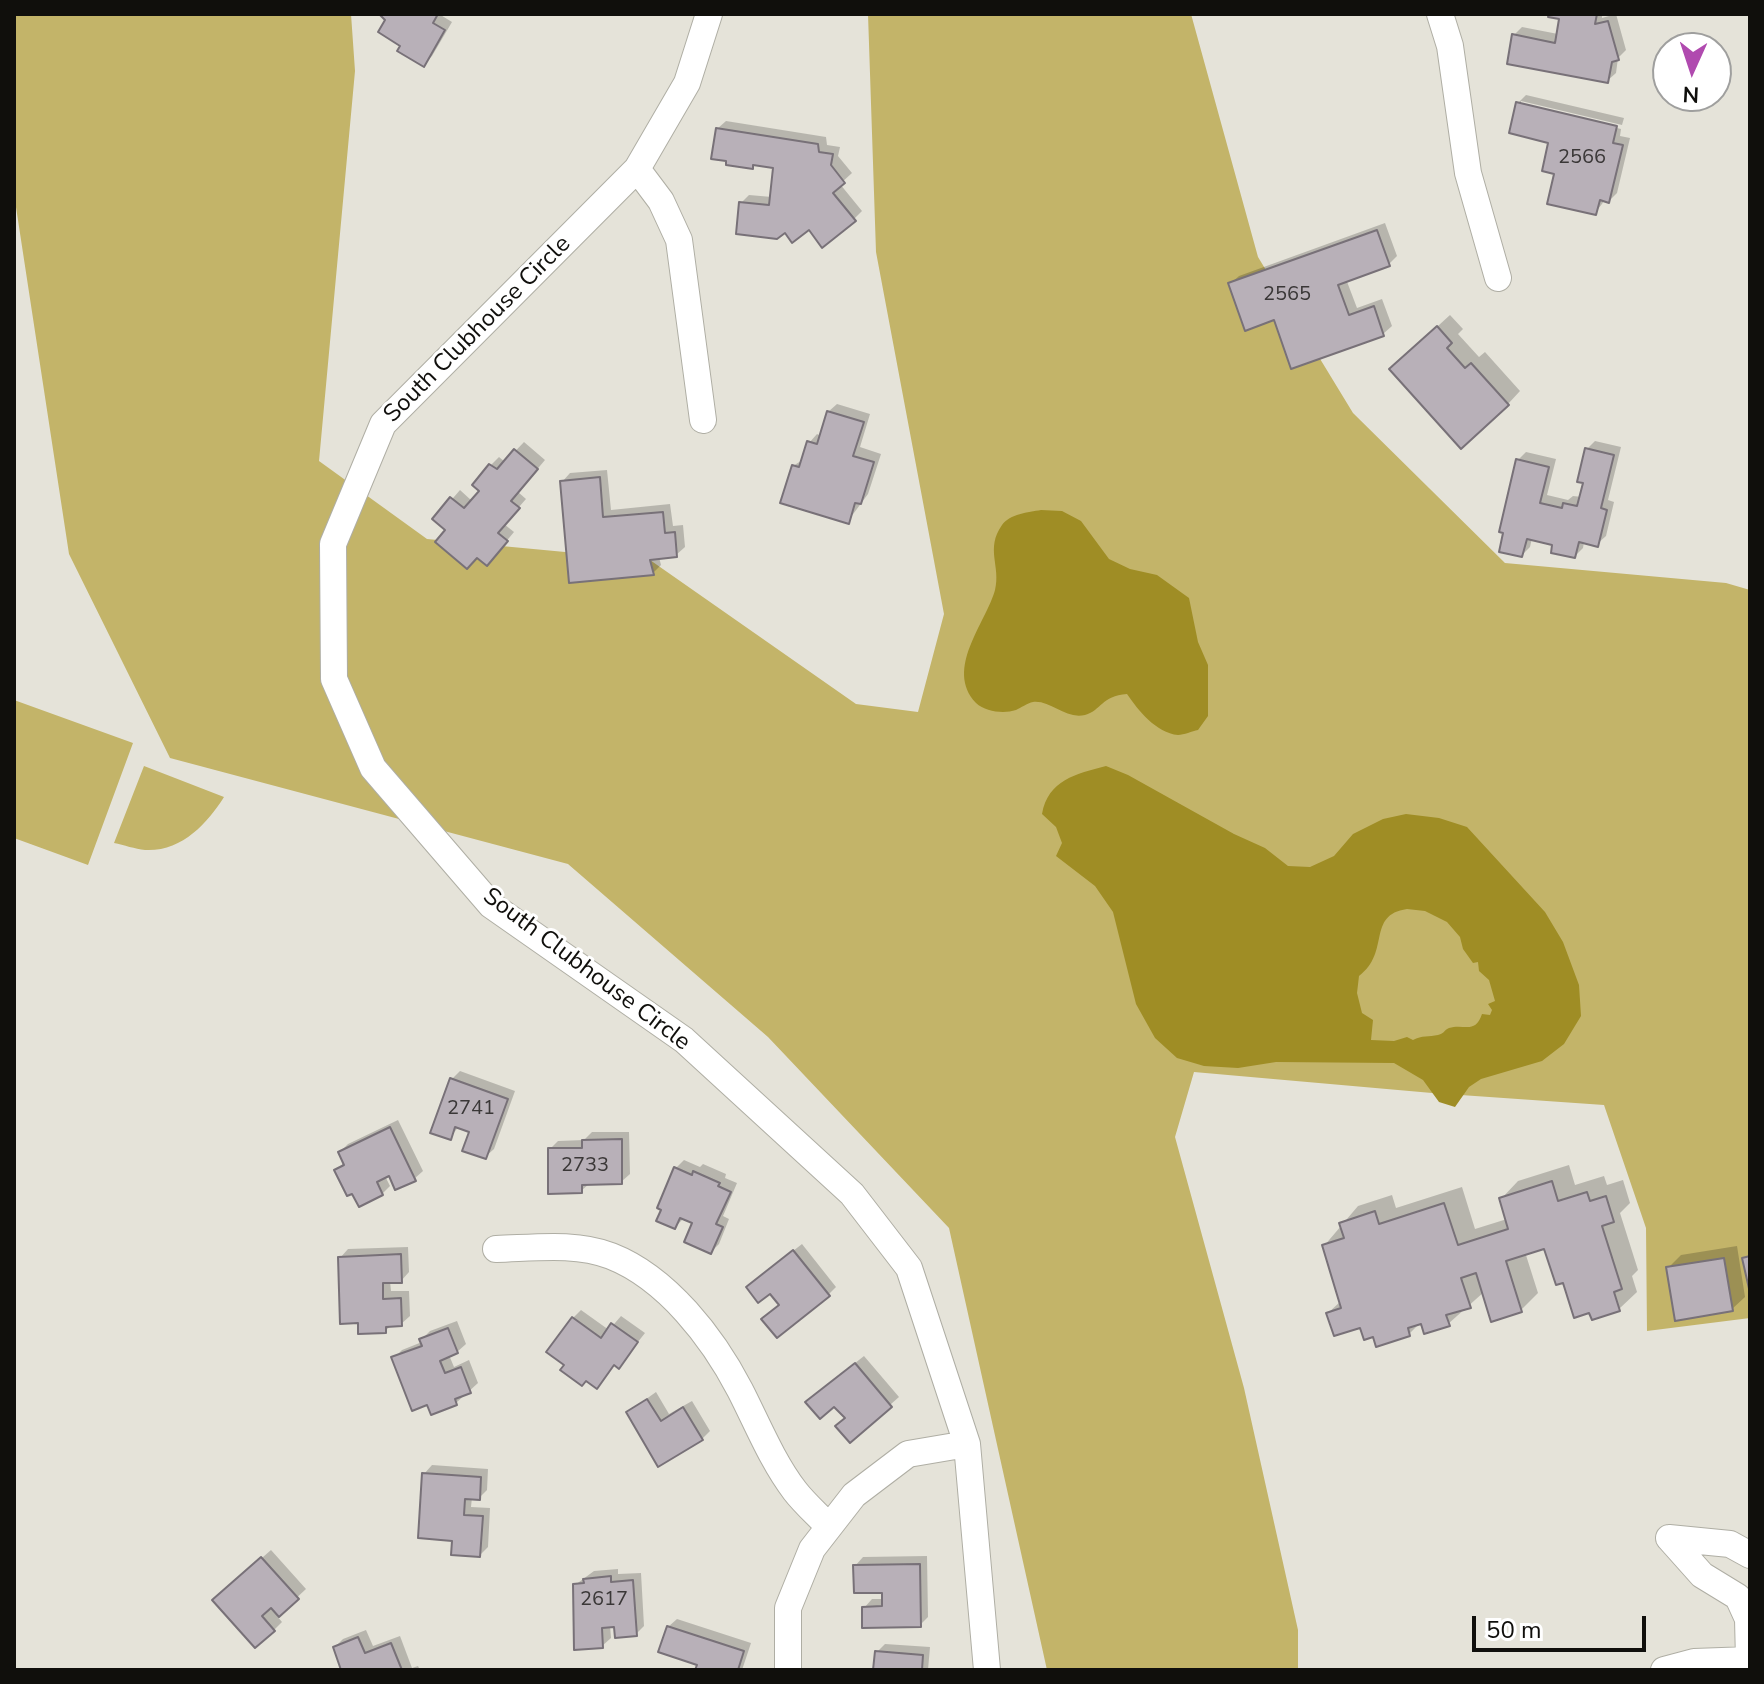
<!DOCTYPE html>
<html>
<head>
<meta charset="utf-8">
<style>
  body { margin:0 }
  #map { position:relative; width:1764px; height:1684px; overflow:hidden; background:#e5e3d9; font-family:"Nunito Sans",sans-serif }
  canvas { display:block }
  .frame { position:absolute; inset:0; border:16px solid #100f0c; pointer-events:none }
  .north { position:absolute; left:1652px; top:32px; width:80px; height:80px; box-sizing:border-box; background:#fff; border:2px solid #9f9f9e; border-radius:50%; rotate:183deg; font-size:22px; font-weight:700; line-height:32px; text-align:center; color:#100f0c }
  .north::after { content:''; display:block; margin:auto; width:28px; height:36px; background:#b04aaf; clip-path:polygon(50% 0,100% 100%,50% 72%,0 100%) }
  .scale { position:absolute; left:1472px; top:1616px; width:174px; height:36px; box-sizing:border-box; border:4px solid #100f0c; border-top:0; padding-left:10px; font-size:24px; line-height:28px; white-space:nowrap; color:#100f0c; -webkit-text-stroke:6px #fff; paint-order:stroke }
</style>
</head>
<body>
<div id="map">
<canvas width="1764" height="1684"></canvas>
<div class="frame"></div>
<div class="north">N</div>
<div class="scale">50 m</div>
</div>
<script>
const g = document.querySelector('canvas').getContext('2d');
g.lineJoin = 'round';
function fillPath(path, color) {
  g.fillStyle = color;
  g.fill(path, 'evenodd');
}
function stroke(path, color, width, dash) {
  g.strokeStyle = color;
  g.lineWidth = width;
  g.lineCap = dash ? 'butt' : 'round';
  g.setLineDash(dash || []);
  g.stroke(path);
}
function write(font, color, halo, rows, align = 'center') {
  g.font = font + ' "Nunito Sans",sans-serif';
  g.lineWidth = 6;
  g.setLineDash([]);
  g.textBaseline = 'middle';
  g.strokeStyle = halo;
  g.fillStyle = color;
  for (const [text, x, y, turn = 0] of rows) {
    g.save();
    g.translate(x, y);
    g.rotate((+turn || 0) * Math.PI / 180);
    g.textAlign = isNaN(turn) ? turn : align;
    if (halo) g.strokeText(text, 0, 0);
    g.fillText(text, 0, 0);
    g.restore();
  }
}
fillPath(new Path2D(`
  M14,14H351L355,71L319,461L427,539L650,560L856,704L918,712L944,614L876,252L868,14H1191L1258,257L1353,413L1505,563L1726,583L1750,590V1318L1647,1331L1646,1228L1604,1105L1432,1093L1194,1072L1175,1137L1244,1388L1298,1630V1670H1047L949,1228L768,1037L568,864L170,758L69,554L14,194Z
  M14,700L133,743L88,865L14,838Z
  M144,766L224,797C207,824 181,852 145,850C135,849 124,845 114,843Z`), '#c3b469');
fillPath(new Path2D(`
  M1041,510L1062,511L1081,521L1109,559L1130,569L1157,575L1189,598L1198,642L1208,665V716L1198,730C1192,731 1184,735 1178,735C1156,733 1138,710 1127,694C1101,696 1102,710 1085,715C1066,720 1051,700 1033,702C1027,703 1021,708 1016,710C1004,714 986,712 976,703C944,669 986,623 995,590C1001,566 985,549 1002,525C1010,514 1028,512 1041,510Z
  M1106,766L1128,775L1234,834L1265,848L1288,866L1310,867L1334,856L1353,834L1383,819L1406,814L1439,818L1467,827L1545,912L1563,942L1579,985L1581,1016L1564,1044L1542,1061L1481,1079L1469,1087L1455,1107L1439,1102L1423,1080L1394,1063L1276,1062L1238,1068L1204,1066L1177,1058L1155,1038L1136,1004L1113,912L1095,886L1056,856L1062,843L1056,827L1042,814C1048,780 1076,774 1106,766ZM1407,909L1425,911L1447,922L1460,937L1463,949L1473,963L1478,962L1479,971L1489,980L1495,1001L1488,1004L1492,1010L1490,1015L1482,1014C1475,1035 1464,1023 1449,1028C1443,1031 1445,1033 1438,1035C1429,1037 1422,1035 1413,1040L1407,1037L1394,1041L1371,1040L1373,1020L1362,1013L1357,993L1359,976C1391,952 1366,915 1407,909Z`), '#9f8d25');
fillPath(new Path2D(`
  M381,14H439L452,22L432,56L424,64L403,45L387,19Z
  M1551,14H1602V18L1616,14L1626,50L1618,58L1616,73L1607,81L1514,35L1522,27L1558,34L1561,17Z
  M1526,95L1624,118L1622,125L1521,101V105L1621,129L1620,136L1630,138L1617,193L1609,201L1605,200L1595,213L1557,172L1551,141L1518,103Z
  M726,121L826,137L827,145L840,147L838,156L852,173L840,184L862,211L854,219L785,230L741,203L749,195L772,197L775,166L756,163L752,167L717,129Z
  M1385,223L1397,256L1389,264L1346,279L1357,308L1382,299L1392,326L1383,334L1275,318L1230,284L1239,276Z
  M1450,315L1463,329L1458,334L1479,357L1485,352L1520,391L1508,404L1404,357Z
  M837,404L870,414L860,447L881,454L868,494L848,521L793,466L804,459L809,443L817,434L821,436L828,412Z
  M1595,441L1621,447L1608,500L1614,502L1606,536L1597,544L1584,542L1583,548L1575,556L1555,543L1532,538L1530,547L1522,555L1518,460L1526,452L1556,459L1547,495L1568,500L1573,496L1582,497L1587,449Z
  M524,442L545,460L518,492L526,499L504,524L514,532L495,555L448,530L435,519L460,490L472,501L481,490L475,485L491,465L499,457L505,462Z
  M607,470L611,510L670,504L673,526L683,525L685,547L676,555L659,557L661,565L653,573L562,482L570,473Z
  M460,1071L515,1091L494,1149L485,1157L471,1131L459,1126L450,1138L452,1079Z
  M398,1120L423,1171L414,1179L390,1174L385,1176L390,1186L382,1194L336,1170L345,1162L340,1152L348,1144Z
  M592,1132H629L630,1174L621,1182L590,1183L581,1191L550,1149L558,1141L584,1140Z
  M684,1160L700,1167L703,1164L726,1174L725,1178L737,1183L723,1216L729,1219L719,1244L711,1252L695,1222L684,1218L675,1227L676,1168Z
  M1569,1165L1575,1185L1604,1176L1607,1185L1623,1180L1630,1203L1620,1213L1638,1270L1632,1276L1637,1292L1619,1309L1564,1280L1545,1246L1525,1252L1538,1293L1521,1310L1484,1292L1448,1324L1422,1321L1409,1334L1374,1335L1362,1326L1328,1313L1341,1301L1324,1246L1358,1206L1392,1195L1396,1208L1462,1187L1475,1229L1507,1219L1501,1199L1518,1181Z
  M802,1244L836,1287L828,1295L781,1304L756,1280Z
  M1737,1246L1745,1297L1732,1309L1668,1268L1681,1255Z
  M408,1247L409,1272L401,1281H390L391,1291H409L410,1316L401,1324L392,1325L385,1331L360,1321L340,1258L348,1249Z
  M581,1310L609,1330L621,1316L645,1333L619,1366L615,1363L566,1364L573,1318Z
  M457,1321L466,1344L457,1352L449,1355L454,1367L469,1360L478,1383L456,1403L394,1358L402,1350L422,1342L421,1340L430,1331Z
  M864,1356L899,1397L850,1440L847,1418L835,1404L816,1394Z
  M656,1392L669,1414L692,1401L710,1431L702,1439L628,1412Z
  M432,1465L488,1469L487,1490L479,1498L472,1497L471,1507L490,1508L488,1547L480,1555L454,1539L424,1474Z
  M271,1550L306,1589L277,1616L282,1622L274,1630L223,1592Z
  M927,1556L928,1617L920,1625L864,1608L872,1599H884V1591L855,1566L863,1557Z
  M618,1569V1574L641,1573L644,1626L636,1634L616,1625H610L611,1638L602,1646L575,1585L594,1571Z
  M677,1619L751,1643L742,1670H697L699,1664L668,1627Z
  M366,1630L373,1646L400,1636L412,1668L418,1666L420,1670H344L335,1647L343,1639Z
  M885,1644L930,1647L928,1670H875L877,1652Z`), '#0003');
const building = new Path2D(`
  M379,14H438L433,23L445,30L424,67L397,51L400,46L378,32L385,20Z
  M1549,14H1597L1595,24L1608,21L1619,60L1612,62L1608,83L1507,64L1512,34L1555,43L1559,19L1548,17Z
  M1516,102L1617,126L1613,143L1623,145L1609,203L1600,200L1596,215L1547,204L1554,174L1542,171L1548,143L1509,133Z
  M716,128L818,144L819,152L833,154L831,165L845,183L833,193L856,221L822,248L809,230L792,243L785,233L777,239L736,234L739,202L769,205L773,168L753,165V169L726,165V161L711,159Z
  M1377,230L1390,266L1338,285L1349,315L1374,306L1384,336L1291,369L1274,320L1245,331L1228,283Z
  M1437,326L1452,343L1447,348L1465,368L1471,363L1509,405L1461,449L1389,369Z
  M827,411L864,422L853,456L874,462L861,504L855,503L849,524L780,503L792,465L799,467L807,441L817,444Z
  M1585,448L1614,455L1601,508L1607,510L1598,547L1579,542L1575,558L1551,553L1552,545L1527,539L1522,557L1499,552L1503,533L1499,532L1516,459L1549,467L1540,503L1562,508L1563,503L1577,506L1583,483L1577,482Z
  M514,449L538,469L511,501L520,508L498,533L508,541L487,566L477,558L467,569L435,542L445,530L432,519L450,497L464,508L479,491L472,485L489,464L497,469Z
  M600,477L603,517L663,512L665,533L675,532L677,557L650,560L654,575L569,583L560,481Z
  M450,1078L508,1099L486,1159L462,1151L469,1132L455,1127L451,1140L430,1133Z
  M390,1127L416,1181L395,1190L389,1176L377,1182L383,1195L359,1207L352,1194L347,1196L334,1170L344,1165L338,1152Z
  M622,1139V1184L582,1185V1193L548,1194V1148H582V1140Z
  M674,1167L692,1175L693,1171L720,1183L718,1186L731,1192L716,1224L723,1227L711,1254L684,1242L692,1223L680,1218L675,1229L656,1221L661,1210L657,1208Z
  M1552,1181L1558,1201L1587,1192L1590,1201L1606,1196L1614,1222L1602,1226L1622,1289L1614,1292L1620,1311L1592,1320L1589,1313L1574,1318L1563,1283L1556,1285L1544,1249L1506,1261L1522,1312L1491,1322L1476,1273L1461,1278L1471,1308L1446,1315L1450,1326L1424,1334L1421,1324L1408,1328L1410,1336L1376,1347L1373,1337L1364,1340L1360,1328L1334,1336L1326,1313L1341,1308L1322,1245L1344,1238L1339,1223L1375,1211L1379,1224L1444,1203L1458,1245L1508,1229L1499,1198Z
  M793,1250L830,1296L777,1338L761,1319L779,1305L770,1294L758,1303L746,1287Z
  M401,1254L402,1283H383V1299L401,1298L402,1326L386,1327V1333L358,1334V1323L340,1324L338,1257Z
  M1750,1256V1293L1742,1258Z
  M1724,1258L1733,1311L1675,1321L1666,1267Z
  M572,1317L601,1338L611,1323L638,1342L619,1369L614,1365L597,1389L586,1381L582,1386L560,1370L564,1365L546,1352Z
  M448,1328L458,1353L440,1361L445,1373L461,1367L471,1393L455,1399L457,1405L431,1415L427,1405L412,1411L391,1357L422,1346L419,1339Z
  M855,1363L892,1407L850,1443L835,1426L845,1418L834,1407L820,1419L805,1402Z
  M647,1399L661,1421L683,1407L703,1440L658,1467L626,1412Z
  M422,1473L481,1477L480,1500L465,1499L464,1515L483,1516L480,1557L451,1555L452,1541L418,1538Z
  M261,1557L299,1599L279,1617L271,1608L262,1616L275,1631L255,1648L212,1600Z
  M920,1564L921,1627L862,1628V1607L882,1606V1593H854L853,1565Z
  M611,1576V1582L633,1580L637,1636L615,1638L614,1627L602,1628L603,1648L574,1650L573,1584L584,1583L583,1579Z
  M667,1626L744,1651L738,1670H695L697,1665L658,1652Z
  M358,1637L365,1653L391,1643L402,1670H341L333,1647Z
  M875,1651L923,1655L922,1670H873Z`);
fillPath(building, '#b8b0b8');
stroke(building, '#787178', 2);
const minor = new Path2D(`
  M709,14L687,83L637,169L383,424L333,544L334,679L373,768L491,905L684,1040L852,1194L909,1268L967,1444L987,1670
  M1440,14L1450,46L1468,173L1498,278
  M637,169L661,201L679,240L703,420
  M496,1249C533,1248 576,1242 611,1256C667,1278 713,1338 740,1390C757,1423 772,1461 795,1491C805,1504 818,1515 829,1527
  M1669,1538L1702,1575L1738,1597L1748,1619L1749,1660L1746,1670
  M1669,1538L1730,1544L1750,1555
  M788,1670V1608L812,1549L854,1495L908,1454L967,1444
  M1664,1670L1694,1662L1750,1660`);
stroke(minor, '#afaea4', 28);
stroke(minor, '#fff', 26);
write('20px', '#3a3737', null, [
  ["2566",1582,158],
  ["2565",1287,295],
  ["2741",471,1109],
  ["2733",585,1166],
  ["2617",604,1600]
]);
write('24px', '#100f0c', '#fff', [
  ["South Clubhouse Circle",478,330,-45],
  ["South Clubhouse Circle",586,970,37]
]);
</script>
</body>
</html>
